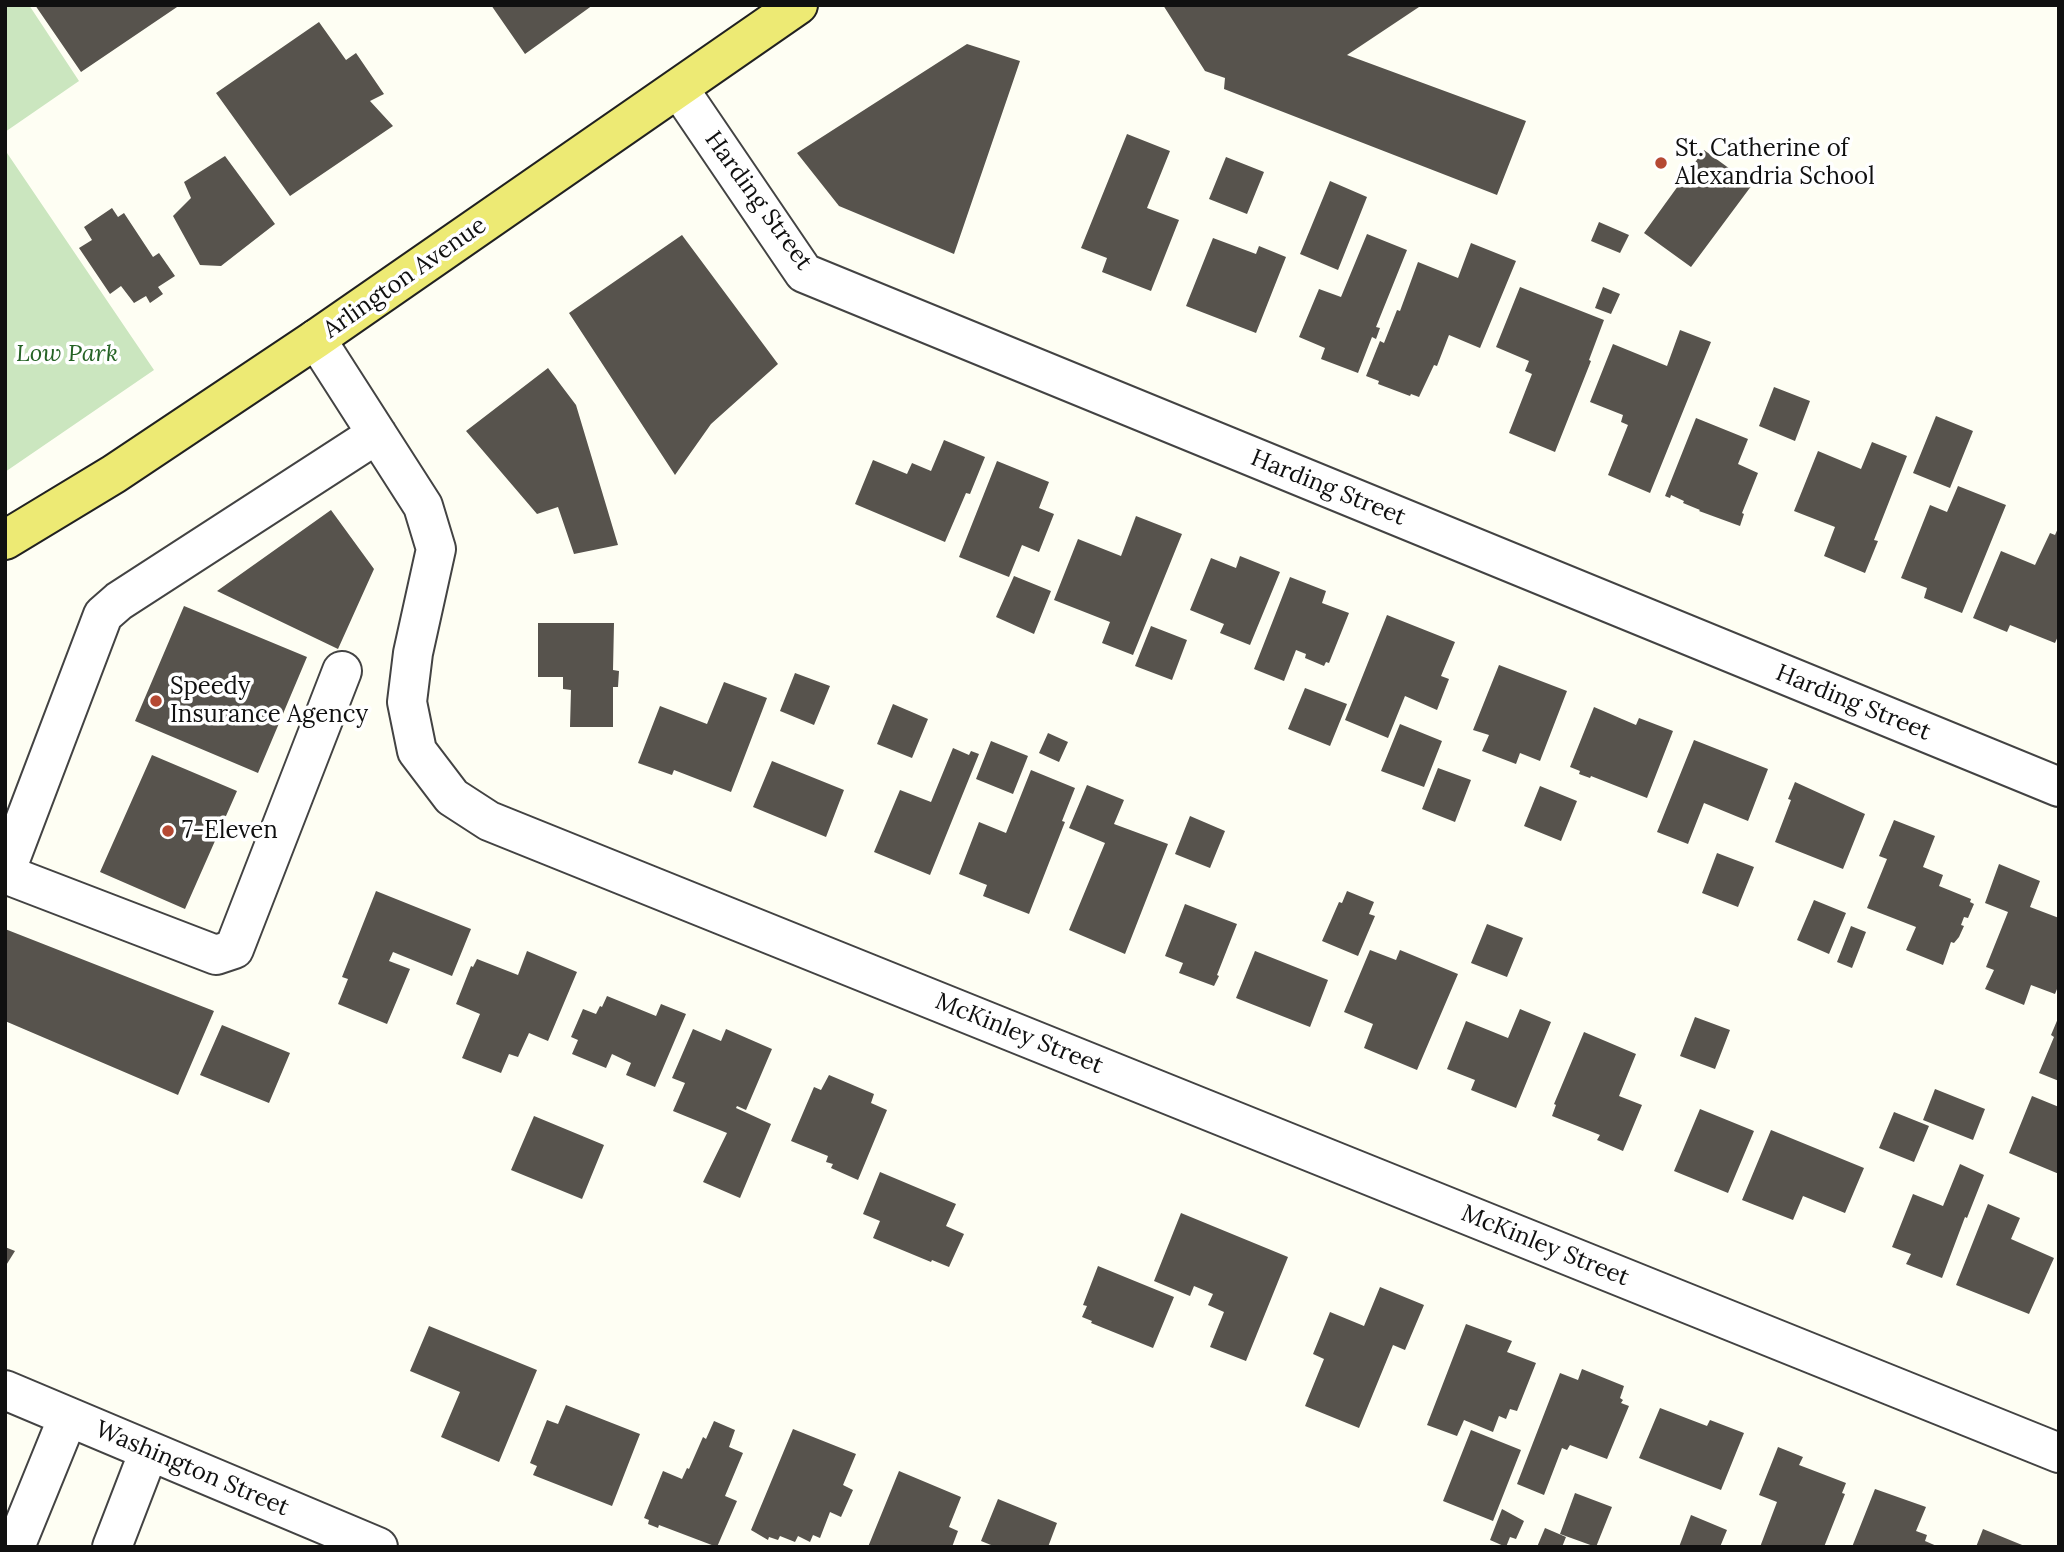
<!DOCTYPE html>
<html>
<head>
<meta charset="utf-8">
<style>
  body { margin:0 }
  #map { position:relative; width:2064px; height:1552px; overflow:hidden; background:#fefef3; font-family:Lora,serif }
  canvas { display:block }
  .frame { position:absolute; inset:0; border:7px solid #101010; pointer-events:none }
</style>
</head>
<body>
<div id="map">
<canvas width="2064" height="1552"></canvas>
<div class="frame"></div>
</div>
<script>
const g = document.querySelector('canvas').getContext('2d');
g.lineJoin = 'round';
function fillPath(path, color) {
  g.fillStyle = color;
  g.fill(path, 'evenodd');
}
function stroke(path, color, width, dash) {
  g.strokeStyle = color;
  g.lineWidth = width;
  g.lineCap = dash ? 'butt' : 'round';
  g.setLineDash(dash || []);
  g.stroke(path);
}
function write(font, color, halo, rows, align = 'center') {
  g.font = font + ' Lora,serif';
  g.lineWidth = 7;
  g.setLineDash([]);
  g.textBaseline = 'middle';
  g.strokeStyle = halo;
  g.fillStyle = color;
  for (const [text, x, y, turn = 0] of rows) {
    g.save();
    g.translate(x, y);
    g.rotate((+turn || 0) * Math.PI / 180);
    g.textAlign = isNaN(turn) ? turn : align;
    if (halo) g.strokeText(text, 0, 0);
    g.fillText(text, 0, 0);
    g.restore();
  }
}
fillPath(new Path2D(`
  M5,5H29L79,81L5,132Z
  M5,150L154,370L5,472Z`), '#cbe6bf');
fillPath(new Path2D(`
  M35,5H180L81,72Z
  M491,5H593L525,54Z
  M1163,5H1422L1347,55L1526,121L1497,195L1224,89L1225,78L1205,71Z
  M319,22L346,60L356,53L384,94L370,101L393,126L290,196L216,93Z
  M967,44L1020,61L954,254L839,206L797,153Z
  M1127,134L1170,151L1147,208L1179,220L1151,291L1102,272L1107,258L1081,248Z
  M1704,150L1752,185L1691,267L1644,233Z
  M225,156L275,224L221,266L200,265L173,216L191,198L184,182Z
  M1226,157L1264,172L1247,214L1209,199Z
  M1330,181L1367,197L1338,270L1300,254Z
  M112,208L118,217L124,213L153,257L159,253L175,276L158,287L163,294L150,303L146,296L134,303L121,286L110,294L79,248L92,240L84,227Z
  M1599,222L1629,235L1620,253L1591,241Z
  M1367,234L1407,250L1376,327L1380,328L1376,339L1372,337L1358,373L1321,359L1325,348L1299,337L1319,289L1341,297Z
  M682,235L778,364L711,424L675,475L569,313Z
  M1213,238L1256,254L1259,246L1286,257L1256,333L1186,306Z
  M1471,243L1516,261L1480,348L1449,335L1437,366L1434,365L1419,397L1411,394L1410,396L1378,384L1379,381L1366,376L1380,341L1384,343L1397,310L1400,311L1418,262L1458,278Z
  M1520,287L1604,320L1589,360L1591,361L1555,452L1509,433L1532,374L1525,371L1529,361L1496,347Z
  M1603,287L1620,294L1611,314L1595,308Z
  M1680,330L1711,342L1650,493L1608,475L1628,425L1621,422L1623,415L1590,402L1613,344L1667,366Z
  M548,368L576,405L618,545L574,554L558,507L537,514L466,431Z
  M1774,387L1810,401L1795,441L1759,426Z
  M1936,416L1973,431L1950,488L1913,473Z
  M1696,418L1748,439L1738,464L1758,473L1742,513L1744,514L1740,526L1699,511L1700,510L1683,503L1684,501L1671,495L1670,498L1665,496Z
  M944,440L985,457L970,494L966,493L945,542L855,504L873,460L907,474L912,463L931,471Z
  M1872,442L1907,456L1874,540L1878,541L1865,573L1824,556L1835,527L1794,511L1818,451L1861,469Z
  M997,461L1049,482L1039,508L1054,514L1039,552L1022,545L1009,577L959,557Z
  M1958,486L2006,505L1962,613L1924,598L1927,588L1901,578L1930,505L1947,512Z
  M331,510L374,569L338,649L217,591Z
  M1136,516L1182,534L1133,655L1102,643L1110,622L1054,600L1078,539L1121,556Z
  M2059,526V634L2055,643L2010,625L2007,632L1973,618L2001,551L2035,565L2050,533L2055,535Z
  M1240,556L1280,572L1250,645L1220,633L1224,624L1190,610L1211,558L1236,568Z
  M1014,576L1051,591L1034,634L996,617Z
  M1290,577L1326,591L1322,603L1349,613L1329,663L1326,662L1324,666L1305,658L1306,654L1296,650L1284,681L1254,669Z
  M184,606L307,657L258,773L135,721Z
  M1387,615L1455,642L1441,676L1449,679L1437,710L1405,696L1388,738L1345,720Z
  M538,623H614L613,670L619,671L618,687H613V727H570L571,690L563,689V677H538Z
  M1151,626L1187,640L1172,680L1135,666Z
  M1499,665L1567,691L1540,761L1520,753L1516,764L1482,751L1489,735L1473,730Z
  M795,673L830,686L814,725L780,711Z
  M724,682L767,698L731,792L674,770L672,775L638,763L660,706L707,724Z
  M1305,688L1347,704L1330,746L1288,729Z
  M893,704L928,719L912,758L877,744Z
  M1594,707L1636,725L1639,718L1673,731L1647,798L1591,776L1590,778L1579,774L1580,771L1570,767Z
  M1400,724L1442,741L1424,787L1381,771Z
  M1048,733L1068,742L1059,762L1039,753Z
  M1694,740L1768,769L1748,821L1704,803L1688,844L1657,832Z
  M991,741L1028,756L1013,794L976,779Z
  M953,748L969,755L971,751L979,754L930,875L874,852L900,790L931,802Z
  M152,755L237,791L185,909L100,872Z
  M772,761L844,790L826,837L753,807Z
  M1438,768L1471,780L1455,822L1422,809Z
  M1031,770L1075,788L1062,821L1065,822L1063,827L1029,914L983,896L987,885L959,874L979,822L1006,833Z
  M1795,782L1865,814L1843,869L1775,842L1791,800L1788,799Z
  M1087,785L1124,800L1114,824L1168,844L1125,954L1069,930L1105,843L1069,828Z
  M1540,786L1577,801L1561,841L1524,826Z
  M1190,816L1225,831L1210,868L1175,854Z
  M1894,820L1935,836L1923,867L1943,875L1939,886L1971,899L1970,902L1974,904L1968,918L1964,917L1961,925L1964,926L1959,937L1954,943L1951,942L1943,965L1906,950L1916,927L1867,908L1887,859L1879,856Z
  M1717,853L1754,867L1738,907L1702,893Z
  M1999,864L2040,881L2030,907L2059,918V984L2055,994L2031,985L2024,1005L1985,989L1994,970L1986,967L2008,912L1985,903Z
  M376,891L471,929L452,976L393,952L389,961L410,969L387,1024L338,1004L348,979L342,977Z
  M1347,891L1374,902L1369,914L1375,916L1358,956L1322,941L1339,902L1342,903Z
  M1814,900L1846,913L1829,954L1797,940Z
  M1185,904L1237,924L1217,975L1219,976L1214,986L1179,973L1183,963L1165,956Z
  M1487,924L1523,938L1507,977L1471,963Z
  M1851,926L1866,932L1852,968L1837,962Z
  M5,929L214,1011L178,1095L5,1021Z
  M1370,950L1396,960L1400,950L1458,974L1417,1070L1364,1048L1373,1024L1344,1012Z
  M527,951L577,972L548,1041L529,1033L518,1057L509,1054L501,1073L462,1058L480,1014L456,1004L471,966L473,967L477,959L518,975Z
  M1255,951L1328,980L1310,1027L1236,998Z
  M607,996L656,1016L661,1004L686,1014L655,1087L626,1075L631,1063L612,1054L606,1068L572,1054L578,1040L571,1037L583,1009L596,1014L600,1006L602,1007Z
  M1520,1009L1551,1022L1516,1108L1471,1090L1475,1080L1447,1069L1466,1021L1508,1038Z
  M2059,1016V1081L2039,1073L2054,1037L2051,1035Z
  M1695,1017L1730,1030L1715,1069L1680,1056Z
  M222,1025L290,1053L269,1103L200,1075Z
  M693,1029L721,1041L726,1029L772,1049L746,1110L737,1106L736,1108L771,1124L740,1198L703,1182L727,1133L673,1111L685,1083L672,1078Z
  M1584,1032L1636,1054L1619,1096L1642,1105L1623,1151L1597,1140L1600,1135L1552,1116L1556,1105L1554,1104Z
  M829,1075L874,1094L871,1103L887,1110L858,1180L831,1168L833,1164L826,1162L828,1156L791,1141L814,1087L821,1090Z
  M1935,1089L1985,1109L1973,1140L1923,1120Z
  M2032,1096L2059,1107V1174L2009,1153Z
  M1700,1109L1754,1131L1728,1193L1674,1171Z
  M1894,1112L1929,1126L1914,1162L1879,1148Z
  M534,1116L604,1145L582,1199L511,1170Z
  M1771,1130L1864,1168L1845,1213L1803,1196L1793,1220L1742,1200Z
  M1960,1164L1984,1175L1967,1218L1965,1217L1942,1278L1906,1264L1911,1254L1892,1247L1913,1194L1943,1206Z
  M880,1172L956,1204L946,1226L964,1234L949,1267L932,1260L931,1262L873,1238L880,1221L863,1214Z
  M1988,1204L2020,1218L2011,1239L2054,1258L2029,1314L1956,1285Z
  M1181,1213L1288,1257L1246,1361L1210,1347L1224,1312L1208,1305L1213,1294L1194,1286L1190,1296L1154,1281Z
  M5,1247L15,1251L5,1267Z
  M1098,1266L1174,1297L1153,1348L1091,1323L1092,1321L1082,1317L1087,1306L1083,1305Z
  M1380,1287L1424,1305L1405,1350L1393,1345L1359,1428L1305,1406L1324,1359L1313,1354L1330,1312L1364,1326Z
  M1466,1324L1512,1341L1507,1352L1536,1363L1517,1411L1510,1409L1506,1419L1499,1416L1493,1432L1464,1420L1457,1436L1427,1425Z
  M429,1326L537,1370L499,1462L441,1437L460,1392L410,1371Z
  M1582,1369L1624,1386L1620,1398L1623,1400L1621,1403L1629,1406L1607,1459L1570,1445L1567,1450L1562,1448L1544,1495L1517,1484L1560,1373L1578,1380Z
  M566,1405L640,1434L612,1506L533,1475L537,1466L530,1463L547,1420L558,1424Z
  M1660,1408L1707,1426L1710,1420L1744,1433L1721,1490L1639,1458Z
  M714,1421L735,1430L729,1447L743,1453L725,1496L737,1501L717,1547L659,1525L658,1528L648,1524L649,1520L644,1518L663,1471L682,1479L687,1468L689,1469L703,1437L706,1439Z
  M793,1429L856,1454L843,1485L853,1490L841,1517L830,1512L820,1538L813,1535L810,1542L798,1536L795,1542L780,1536L778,1540L769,1537L768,1540L751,1530Z
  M1471,1430L1521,1450L1493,1521L1443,1501Z
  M1778,1447L1803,1457L1799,1465L1846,1483L1842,1493L1845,1494L1824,1547H1760L1777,1502L1759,1495Z
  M899,1471L961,1497L949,1527L958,1531L952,1547H868Z
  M1875,1489L1926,1507L1916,1531L1927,1535L1925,1541L1939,1547H1852Z
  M1575,1493L1612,1507L1596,1547L1560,1534Z
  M998,1499L1057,1523L1048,1547H996L981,1541Z
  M1502,1509L1524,1521L1516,1539L1510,1537L1506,1547L1490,1540Z
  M1691,1515L1727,1530L1720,1547H1679Z
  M1545,1528L1566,1537L1562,1547H1537Z
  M1983,1529L2027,1547H1976Z`), '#57534d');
const minor = new Path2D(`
  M679,89L804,273L2059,787
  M316,339L423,506L436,549L413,653L407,702L417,751L452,797L489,821L2059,1453
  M5,873L103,615L119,601L377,434
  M5,874L216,955L234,949L342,671
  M5,1390L378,1547
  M15,1547L68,1417
  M112,1547L149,1451`);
const major = new Path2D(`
  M5,540L114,474L316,339L798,5`);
stroke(minor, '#434343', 42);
stroke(major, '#212121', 42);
stroke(minor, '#fff', 38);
stroke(major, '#edea74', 38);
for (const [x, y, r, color] of [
  [1661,163,7,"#b54933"],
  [156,701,7,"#b54933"],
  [168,831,7,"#b54933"]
]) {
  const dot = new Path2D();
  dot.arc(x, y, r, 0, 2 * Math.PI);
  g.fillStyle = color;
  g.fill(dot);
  stroke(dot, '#fff', 2.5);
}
write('24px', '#101010', '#fff', [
  ["St. Catherine of",1675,149],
  ["Alexandria School",1675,177],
  ["Speedy",170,687],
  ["Insurance Agency",170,715],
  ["7-Eleven",182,831]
], 'left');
write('24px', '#101010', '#fff', [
  ["Harding Street",758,201,54],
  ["Arlington Avenue",405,278,-35],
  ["Harding Street",1328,488,22],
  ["Harding Street",1853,703,22],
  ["McKinley Street",1019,1034,22],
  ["McKinley Street",1545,1246,22],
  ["Washington Street",192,1469,23]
]);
write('italic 24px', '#256325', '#fff', [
  ["Low Park",67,354]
]);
</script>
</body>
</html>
